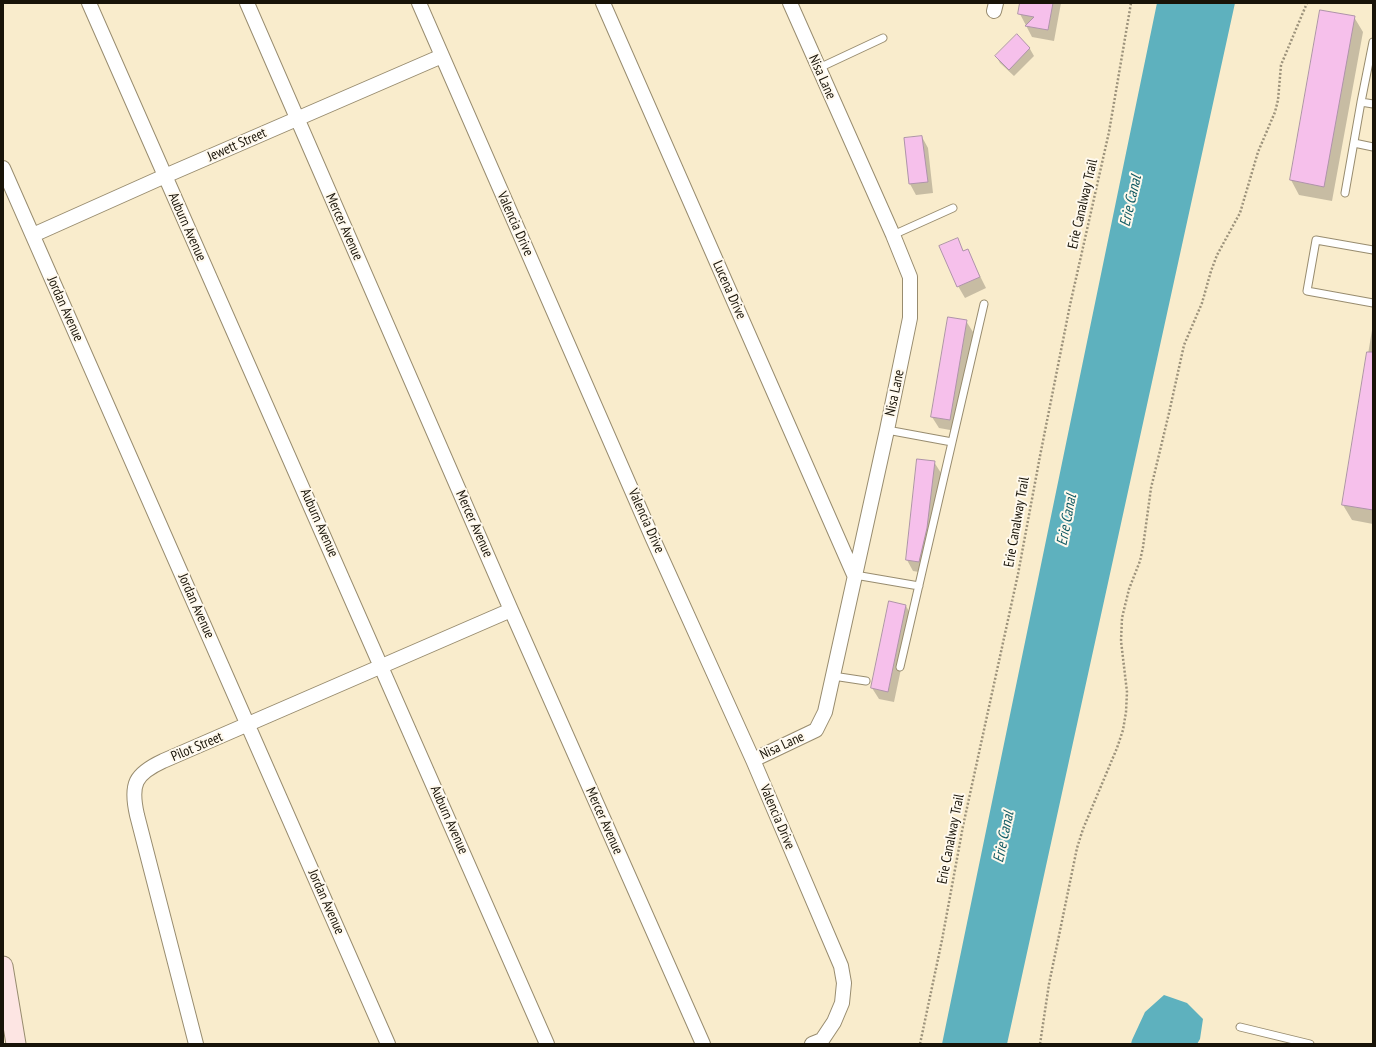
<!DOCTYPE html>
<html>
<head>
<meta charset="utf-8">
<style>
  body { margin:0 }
  #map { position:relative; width:1376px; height:1047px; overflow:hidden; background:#f9eccc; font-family:"PT Sans Narrow",sans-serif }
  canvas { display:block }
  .frame { position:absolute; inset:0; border:4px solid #181308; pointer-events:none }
</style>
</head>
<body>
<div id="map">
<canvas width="1376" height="1047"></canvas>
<div class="frame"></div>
</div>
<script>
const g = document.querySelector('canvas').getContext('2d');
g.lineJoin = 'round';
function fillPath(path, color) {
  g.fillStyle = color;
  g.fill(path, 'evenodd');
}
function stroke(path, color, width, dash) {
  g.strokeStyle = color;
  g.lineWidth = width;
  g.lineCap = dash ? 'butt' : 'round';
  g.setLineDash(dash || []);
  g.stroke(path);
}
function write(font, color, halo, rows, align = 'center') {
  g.font = font + ' "PT Sans Narrow",sans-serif';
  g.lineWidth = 4;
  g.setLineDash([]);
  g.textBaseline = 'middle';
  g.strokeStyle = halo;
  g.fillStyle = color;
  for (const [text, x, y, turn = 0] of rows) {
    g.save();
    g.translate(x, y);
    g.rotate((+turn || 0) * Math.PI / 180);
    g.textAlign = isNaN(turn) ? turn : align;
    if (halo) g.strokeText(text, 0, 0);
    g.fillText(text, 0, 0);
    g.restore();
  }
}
fillPath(new Path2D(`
  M1157,3H1235L1007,1044H942Z
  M1164,995L1187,1003L1203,1019L1200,1039L1197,1044H1131L1132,1040L1145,1012Z`), '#5eb1be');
fillPath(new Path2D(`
  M1022,3H1061L1054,41L1032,37L1020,14Z
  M1354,17L1363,32L1332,201L1299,195L1291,180Z
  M1017,36L1030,49L1034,56L1014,76L1000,63L996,56Z
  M922,137L928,148L933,193L916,195L910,184Z
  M957,239L964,252L967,250L986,288L965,298L958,286Z
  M966,321L973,332L956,431L939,428L932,417Z
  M1372,330H1373V524L1352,520L1343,505Z
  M934,462L941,473L933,540L925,573L913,571L907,560Z
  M890,602L906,606L912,617L894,702L879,699L872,688Z`), '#0003');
const building = new Path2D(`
  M1020,3H1053L1048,30L1025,26L1034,17L1018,14Z
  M1320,10L1355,16L1324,187L1290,180Z
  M1017,34L1030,48L1009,70L995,56Z
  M922,136L928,182L909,184L904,138Z
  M958,238L963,251L968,249L980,277L957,287L939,246Z
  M948,317L967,320L950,420L931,417Z
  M1367,352H1373V510L1342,505Z
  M917,459L935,461L927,528L919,562L906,560Z
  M889,601L906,605L888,692L871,688Z`);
fillPath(building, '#f6c0eb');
stroke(building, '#ae93a9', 1);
const lane = new Path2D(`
  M1373,42L1361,102L1373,104
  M819,68L883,38
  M1354,143L1373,147
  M1345,193L1361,102
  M893,235L953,208
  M1373,250L1316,240L1307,291L1373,303
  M887,430L952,442
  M855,575L919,586
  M900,667L984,304
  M833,676L866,681
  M1240,1027L1310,1044`);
const street = new Path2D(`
  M89,3L547,1044
  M247,3L511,610L703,1044
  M419,3L653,539L753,760L841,966L844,983L842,1003L834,1022L822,1040L812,1044
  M603,3L855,577
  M994,11L996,3
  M3,168L388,1044
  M33,235L165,176L442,56
  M753,760L816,730L825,712L887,430L910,318V277L893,235L790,3
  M196,1044L137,815C130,784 135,774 163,761L511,610`);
const secondary = new Path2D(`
  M3,966L16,1044`);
stroke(lane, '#988c6f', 9);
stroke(street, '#988c6f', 16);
stroke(secondary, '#988c6f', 21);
stroke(new Path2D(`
  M920,1044L942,940L963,826L1018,574L1040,456L1070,305L1109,132L1131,3
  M1040,1044L1049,984L1077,848L1083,829L1117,748L1123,730L1126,712L1127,692L1121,641L1122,618L1129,589L1140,561L1143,547L1151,488L1169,413L1184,345L1202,303L1211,271L1217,255L1240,213L1258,152L1275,112L1278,100L1281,65L1307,3`), '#9c927b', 2.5, [2, 2]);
stroke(lane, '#fff', 7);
stroke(street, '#fff', 14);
stroke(secondary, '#fde5e3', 19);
write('14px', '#181308', '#fff9ed', [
  ["Nisa Lane",822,77,66],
  ["Jewett Street",237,145,-24],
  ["Erie Canalway Trail",1083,204,-77],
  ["Valencia Drive",515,224,66],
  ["Auburn Avenue",187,227,66],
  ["Mercer Avenue",344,227,66],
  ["Lucena Drive",729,290,66],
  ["Jordan Avenue",65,309,66],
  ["Nisa Lane",895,393,-78],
  ["Valencia Drive",646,521,66],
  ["Erie Canalway Trail",1017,522,-80],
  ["Auburn Avenue",319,523,66],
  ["Mercer Avenue",474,524,66],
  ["Jordan Avenue",196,606,66],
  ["Nisa Lane",782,746,-25],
  ["Pilot Street",197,747,-23],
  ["Valencia Drive",777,817,67],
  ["Auburn Avenue",449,820,66],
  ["Mercer Avenue",604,821,66],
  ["Erie Canalway Trail",951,839,-79],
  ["Jordan Avenue",326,902,66]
]);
write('italic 15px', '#105962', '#fff9ed', [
  ["Erie Canal",1131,201,-77],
  ["Erie Canal",1067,520,-79],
  ["Erie Canal",1004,837,-78]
]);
</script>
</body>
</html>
